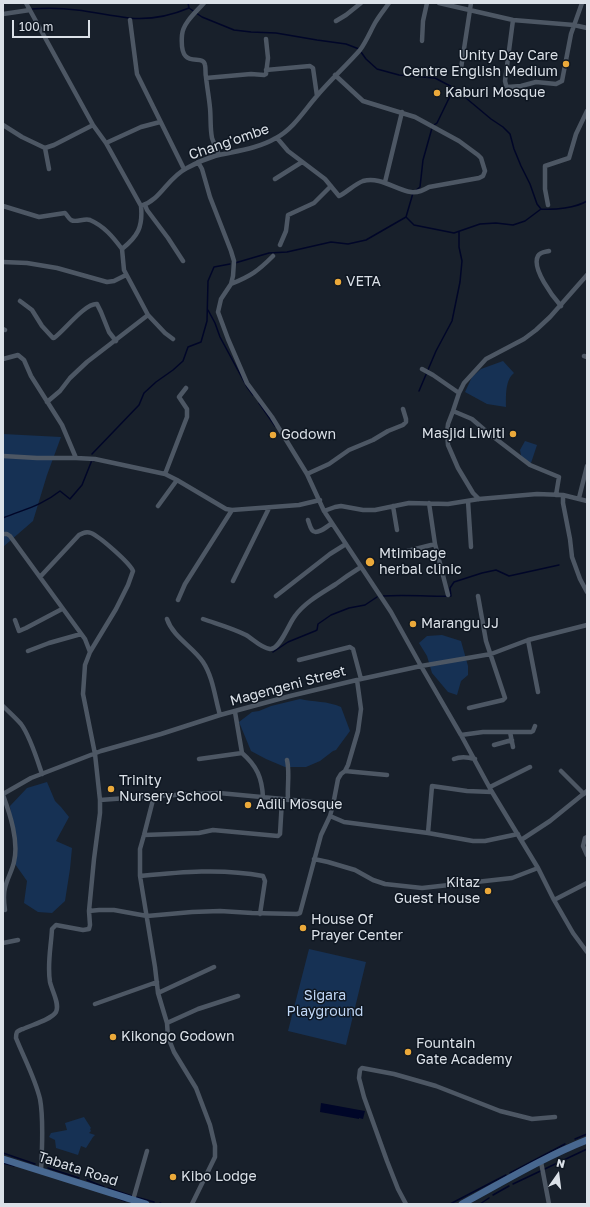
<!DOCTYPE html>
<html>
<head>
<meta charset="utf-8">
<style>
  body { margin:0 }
  #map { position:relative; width:590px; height:1207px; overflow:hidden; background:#18202b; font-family:"Golos Text",sans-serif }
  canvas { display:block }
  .frame { position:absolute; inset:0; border:4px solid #dbe1e8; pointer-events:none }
  .north { position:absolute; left:538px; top:1155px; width:40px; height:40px; -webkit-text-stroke:3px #0f1722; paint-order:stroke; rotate:14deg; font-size:11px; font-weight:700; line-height:16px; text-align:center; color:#dbe1e8 }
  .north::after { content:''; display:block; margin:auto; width:14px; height:18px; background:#dbe1e8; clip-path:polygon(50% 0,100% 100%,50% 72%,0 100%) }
  .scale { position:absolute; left:12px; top:20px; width:78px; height:18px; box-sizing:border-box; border:2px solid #dbe1e8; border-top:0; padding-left:5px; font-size:12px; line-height:14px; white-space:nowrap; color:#dbe1e8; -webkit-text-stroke:3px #0f1722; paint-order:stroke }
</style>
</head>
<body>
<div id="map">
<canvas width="590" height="1207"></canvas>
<div class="frame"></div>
<div class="north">N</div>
<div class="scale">100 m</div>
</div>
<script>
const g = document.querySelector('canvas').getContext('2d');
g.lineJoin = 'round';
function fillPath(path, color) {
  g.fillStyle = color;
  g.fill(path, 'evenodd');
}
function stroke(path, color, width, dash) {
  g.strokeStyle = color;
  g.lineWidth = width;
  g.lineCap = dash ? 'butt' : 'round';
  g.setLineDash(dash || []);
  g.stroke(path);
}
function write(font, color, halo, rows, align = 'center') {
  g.font = font + ' "Golos Text",sans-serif';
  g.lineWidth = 3;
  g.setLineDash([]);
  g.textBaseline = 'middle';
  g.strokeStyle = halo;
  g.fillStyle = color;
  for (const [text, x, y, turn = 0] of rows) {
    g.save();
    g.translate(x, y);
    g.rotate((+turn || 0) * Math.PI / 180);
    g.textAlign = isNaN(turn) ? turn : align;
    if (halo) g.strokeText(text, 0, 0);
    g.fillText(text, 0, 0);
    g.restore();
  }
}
fillPath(new Path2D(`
  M503,361L514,373C505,380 506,396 506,407L487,404L465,392L472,377L481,369Z
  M3,434L61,437L47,475L33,521L3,547Z
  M525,441L537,445L531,463L522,460L520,450Z
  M442,635L461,641L468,666V675L461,681L457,695L448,692L432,673L427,656L419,643L427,636Z
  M300,699C313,702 328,701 341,707L350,731L336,750L333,751L320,761L306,767H285L266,759L251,751L239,722L252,712L259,711L271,706Z
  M47,782L55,801L61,807L69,817L56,841L72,848L70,869L65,901L52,913L38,912L24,903L27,881L15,864L10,806L27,788Z
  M309,949L366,962L346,1045L288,1031Z
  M84,1117L91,1128L90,1129L91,1131L89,1133L95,1135L93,1137L86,1148L81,1146L78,1155L56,1148L55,1140L49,1137L51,1133L67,1130L65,1123Z`), '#163154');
fillPath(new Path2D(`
  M321,1103L365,1111L363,1119L359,1118V1119L320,1112Z`), '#000628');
stroke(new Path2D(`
  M188,3L189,8L202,17L234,30L251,32L276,33L317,40L346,44L359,49
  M31,9C46,8 61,8 77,10C94,12 111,16 129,18C149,20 170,16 189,8
  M361,52L366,59L377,69L399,75L435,78L454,88L491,119L503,127L510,134L514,149L521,166L530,184L537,204L541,209C554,210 576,208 587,201
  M434,125L437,123L454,88
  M415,191L420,187L423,160L432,128
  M406,217L414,225L454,233L480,224L496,223L513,225L525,221L541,209
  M235,263L269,253L287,252L331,242L348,244L366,240L406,217L413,193
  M208,310L215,323L220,337L247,387L253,395
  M419,391L436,351L452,321L460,282L462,261L459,247V232
  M259,403L275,426
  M92,454L139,405L144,393L156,382L173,370L183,361L188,347L201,342L207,321L208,281L214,267L230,264
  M3,518C25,509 41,506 60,491L70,499L82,485L92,460L94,461
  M383,596C406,594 428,597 451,596L450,588L454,582L482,573L496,570L509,576L559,565
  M273,652L288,642L315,631L317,630L318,624L331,615L349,608L365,605L377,597
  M575,1139L587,1134
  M3,1153L35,1164
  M3,1163L14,1166
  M48,1168L79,1178
  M510,1173L565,1144
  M87,1180L104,1187
  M513,1184L587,1149
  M108,1188L132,1196
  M493,1195L509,1186
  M114,1197L125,1201
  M136,1197L154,1202
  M130,1203L133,1204
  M160,1203L162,1204
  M450,1204L506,1175
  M480,1204L489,1198`), '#000628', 1.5);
stroke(new Path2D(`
  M26,3L93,125L106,143L141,206C161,200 167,178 187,168C196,163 205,159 215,156C236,151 257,149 276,138C293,129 304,111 316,97C330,80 346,66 360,50C366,42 370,32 375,23C379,16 384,10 389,3
  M204,3C196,12 183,23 182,35C179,73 203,52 205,65C206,69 205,73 206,77C207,87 209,97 210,108C211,118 210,128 212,138C214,144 217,150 219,155
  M439,3L513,20L574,25L587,28
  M3,14L30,10
  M130,20L137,74L184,169
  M513,20L505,81L506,85L507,87L521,86L536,82L556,84L562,81L571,34L582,3
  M336,21L346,15L361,3
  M422,41L423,21L427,3
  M266,70L310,66L313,68L317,96
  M460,75L471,3
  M206,78L251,74L264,75L266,74L268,58L266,39
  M3,125L22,137L45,148L54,145L93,125
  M277,138L288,151L325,179L339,196C347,192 355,184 363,181C380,176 396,190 411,192C417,193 424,190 429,187L479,178L483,176L485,171L481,158L478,155L459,141L415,117L363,101L335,75
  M106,143L141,127L160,122
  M45,148L49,169
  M198,162L202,169L210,197L231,251L234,261L233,276L231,284L221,299L218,312L228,339L247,383L272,417L307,474L324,511L391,612L421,666L461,735L492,792L538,868L554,900L573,933L587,952
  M275,179L302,162
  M385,182L402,112
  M145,205L147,210L168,238L183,261
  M548,205L545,189V166L569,158L576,134L587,111
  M3,206L39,217L65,213C67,215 69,219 71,220C76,223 84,218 90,220C104,226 113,237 122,249
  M141,206C143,227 138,236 122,249L124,270L148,315L165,333L173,339
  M280,245L286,231L288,215L314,203L331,186
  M549,251C545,252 540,252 538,256C531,268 553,297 561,306
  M3,262L27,263L57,268L107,282L114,281L126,275
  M231,284C251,276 258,271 273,256
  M20,301L32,310L42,326L53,338H54C64,331 85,303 97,304L101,312L109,332L116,341
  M3,329L5,330
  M584,356L587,357
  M3,359L18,355L24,360L31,376L62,425L76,458
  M422,369L433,375L459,393
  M47,402L60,391L70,378L87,362L148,315
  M453,411L472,419L487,432L530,465L559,477L556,495
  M3,456L37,458H76L95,459L165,474L177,480L226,509L232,510L299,505L320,500
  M165,474L187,417V409L179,397L186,388
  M307,474L329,464L349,450L373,440L388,431L403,425L406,422V419L403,409
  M563,495V503L570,539L572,557L580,579L587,592
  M579,498L587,466
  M479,499L473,493L458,468L448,445L447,433L448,424L453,411L459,393L464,383L486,359L524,339L536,330L550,317L587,275
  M468,501L471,547
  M429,503L435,544L448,595
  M158,506L177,480
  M393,506L397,530
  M324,511L335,507L341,506L363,510H375L409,503L448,504L479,499L537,494L563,495L587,501
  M308,520C309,523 310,527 312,530C316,536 328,526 332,523
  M3,534H7L10,536L85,639L90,652
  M392,555L435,544
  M40,577L79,535C83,533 86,531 91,533C99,536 130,563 133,571L128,585L116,609L90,652L85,665L83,694L95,754L100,800V813L94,859L89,911L90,925L89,929L83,930L56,925L52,929C51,947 47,965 50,982C52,991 60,1004 56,1012C51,1020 31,1025 23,1029C22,1029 18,1031 17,1032C16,1034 16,1036 16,1038C24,1058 35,1078 40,1099C44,1120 42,1149 41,1171
  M233,581L269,508
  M276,596L330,554L346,544
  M178,600L185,584L232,510
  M167,619C173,637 193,647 203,662C213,677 215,698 220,715
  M203,619C217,624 232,628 246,635C253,639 261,648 270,649C280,650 289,623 295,616C305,602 322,593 336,584C344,578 353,572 361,567
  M15,620L19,631L26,628L62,609
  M528,640L538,692
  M28,651L49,643L81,634
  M299,660L350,647L353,649L361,679
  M3,706C9,712 15,717 21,724C30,736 37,759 42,774
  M469,708L503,700L505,698L486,641L478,596
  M235,712L242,753
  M510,732L513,747
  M461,735L483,732H531L533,731L535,726
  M494,745L512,740
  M199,759L242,753C257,766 262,778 263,797
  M454,759C461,756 468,757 475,759
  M287,760C290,773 287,786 288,800
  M345,771L387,775
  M561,771L584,794
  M490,787L530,767
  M3,794L31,778L101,751L161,734L220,715L290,696L361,679L421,666L491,654L528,640L587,625
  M3,795C10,814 19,841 14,862C12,871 7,879 5,888C3,895 4,903 5,910
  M154,796L144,835L140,849V876L155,967L158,993L167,1023L168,1037L174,1052L196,1088L210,1125L215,1146V1157L192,1204
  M100,800L154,796L219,793L304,801L333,805
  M330,816L344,822L428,833L473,841H485L518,834
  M428,833L432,786L467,791L492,792
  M144,835L199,833L213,830L278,836L280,834L282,800
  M587,837L585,838L583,846L587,855
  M521,840L550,821L587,791
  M314,859L328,862L355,870L373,880L385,884L422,888L512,878L538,868
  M140,876C181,872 222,868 263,876L265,881L260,914
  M554,900L587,883
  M89,911L99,910H114L147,916L192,912L220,911L252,913L297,914L300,913L321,835L330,816L333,805L338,779L341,774L345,771L348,765L358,731L361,709L357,680
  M3,943L18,940
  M158,993L214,967
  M95,1004L157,982
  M167,1023L198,1009L238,996
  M541,1162L549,1204
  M133,1200L147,1151
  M406,1204L398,1189L387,1161L364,1097L359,1078L360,1070L362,1068L394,1074L436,1086L500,1111L532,1119L555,1117`), '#4d5764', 4.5);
stroke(new Path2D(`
  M3,1159L146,1204
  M462,1204C503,1182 544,1157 587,1140`), '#486890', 7);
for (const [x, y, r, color] of [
  [566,64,4,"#eba93a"],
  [437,93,4,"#eba93a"],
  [338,282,4,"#eba93a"],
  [513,434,4,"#eba93a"],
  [273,435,4,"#eba93a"],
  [370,562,5,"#eba93a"],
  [413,624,4,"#eba93a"],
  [111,789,4,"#eba93a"],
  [248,805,4,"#eba93a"],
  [488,891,4,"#eba93a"],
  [303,928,4,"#eba93a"],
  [113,1037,4,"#eba93a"],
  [408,1052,4,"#eba93a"],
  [173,1177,4,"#eba93a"]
]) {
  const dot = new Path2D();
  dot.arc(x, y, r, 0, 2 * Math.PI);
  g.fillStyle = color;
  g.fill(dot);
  stroke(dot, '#0f1722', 1.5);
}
write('14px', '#dbe1e8', '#0f1722', [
  ["Unity Day Care",558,56,"right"],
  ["Centre English Medium",558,72,"right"],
  ["Kaburi Mosque",445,93],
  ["VETA",346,282],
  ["Masjid Liwiti",505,434,"right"],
  ["Godown",281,435],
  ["Mtimbage",379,554],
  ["herbal clinic",379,570],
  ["Marangu JJ",421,624],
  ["Trinity",119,781],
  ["Nursery School",119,797],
  ["Adili Mosque",256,805],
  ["Kitaz",480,883,"right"],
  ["Guest House",480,899,"right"],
  ["House Of",311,920],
  ["Prayer Center",311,936],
  ["Kikongo Godown",121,1037],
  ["Fountain",416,1044],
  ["Gate Academy",416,1060],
  ["Kibo Lodge",181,1177]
], 'left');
write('14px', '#dbe1e8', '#0f1722', [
  ["Chang'ombe",229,142,-19],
  ["Magengeni Street",288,686,-15],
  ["Tabata Road",78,1169,18]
]);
write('14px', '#c1d8f7', '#0f1722', [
  ["Sigara",325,996],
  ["Playground",325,1012]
]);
</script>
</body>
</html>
